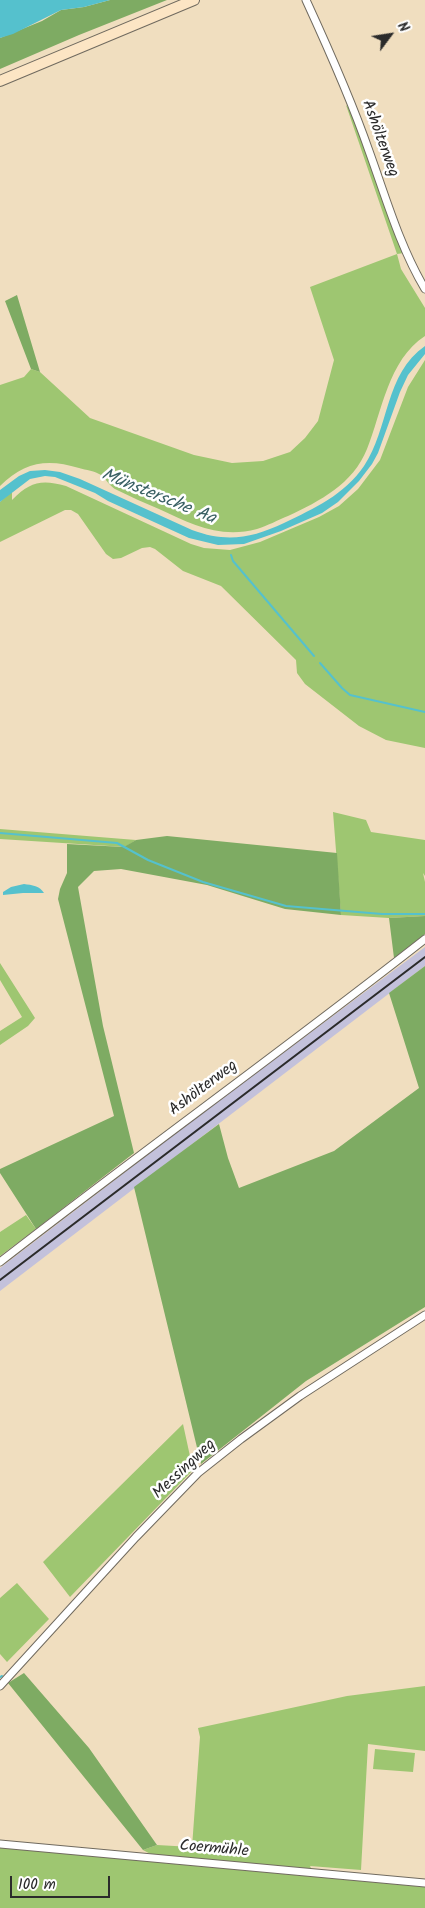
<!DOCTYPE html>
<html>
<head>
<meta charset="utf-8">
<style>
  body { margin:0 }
  #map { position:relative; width:425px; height:1908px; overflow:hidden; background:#f0debf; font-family:Kalam,sans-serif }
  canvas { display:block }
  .north { position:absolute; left:365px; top:10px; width:50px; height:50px; -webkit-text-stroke:4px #fff; paint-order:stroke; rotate:59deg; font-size:14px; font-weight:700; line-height:20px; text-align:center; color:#2b2b2b }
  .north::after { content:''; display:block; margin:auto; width:18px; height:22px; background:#2b2b2b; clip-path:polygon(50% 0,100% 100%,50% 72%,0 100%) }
  .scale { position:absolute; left:10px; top:1876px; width:100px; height:22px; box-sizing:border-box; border:2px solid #2b2b2b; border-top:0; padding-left:6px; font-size:15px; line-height:18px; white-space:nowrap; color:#2b2b2b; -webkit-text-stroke:4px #fff; paint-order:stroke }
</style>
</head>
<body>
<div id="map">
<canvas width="425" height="1908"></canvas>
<div class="north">N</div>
<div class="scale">100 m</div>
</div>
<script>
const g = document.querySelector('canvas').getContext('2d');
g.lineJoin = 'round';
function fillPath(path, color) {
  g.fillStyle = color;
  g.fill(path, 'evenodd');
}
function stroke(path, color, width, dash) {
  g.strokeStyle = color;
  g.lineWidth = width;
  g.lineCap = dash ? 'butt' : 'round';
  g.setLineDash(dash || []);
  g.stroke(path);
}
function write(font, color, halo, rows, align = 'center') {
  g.font = font + ' Kalam,sans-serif';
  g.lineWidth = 5;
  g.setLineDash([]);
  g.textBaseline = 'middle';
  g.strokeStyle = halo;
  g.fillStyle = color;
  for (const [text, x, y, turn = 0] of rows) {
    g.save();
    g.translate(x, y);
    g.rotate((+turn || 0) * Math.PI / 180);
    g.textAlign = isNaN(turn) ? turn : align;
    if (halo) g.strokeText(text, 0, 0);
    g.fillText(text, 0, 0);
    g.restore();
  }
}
fillPath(new Path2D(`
  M425,947V966L0,1291V1268L167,1140Z`), '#c3c1db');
fillPath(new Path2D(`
  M346,105L352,111L404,253L397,254L401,269L425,308V336C388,360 382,412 367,449C353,484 320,501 288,516C278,520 267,526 257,529C220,539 191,524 159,509C145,503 131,497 117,490C110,487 107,480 101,475C95,471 86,470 79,468C47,458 24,462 0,486V385L24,377L31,369L40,372L90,418L194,455L232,463L263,461L290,452L305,438L318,421L334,360L310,287L397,254Z
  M425,360V748L386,740L359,726L305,684L297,673L296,660L221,586L183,571L155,549L150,547L142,548L121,558L113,559L106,554L78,514L71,510H65L0,542V502L12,491V500C30,482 41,479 66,486L191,544L204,548L230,550L260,542L319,517L339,506L358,489L380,460L408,387Z
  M333,812L366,820L371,832L425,840V876L423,873L425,882V916L389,918L341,915Z
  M0,829L136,840L125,847L0,839Z
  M0,963L35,1018L28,1026L0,1045V1031L22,1017L0,980Z
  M26,1215L36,1229L0,1256V1232Z
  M183,1424L193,1470L70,1597L43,1562Z
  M17,1583L49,1619L7,1662L0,1654V1598Z
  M425,1686V1751L368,1744L361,1870L310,1866L313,1872L158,1858L143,1850L157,1845L192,1847L200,1737L198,1728L347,1696Z
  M375,1749L415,1753L413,1772L373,1769Z
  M0,1846L149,1860L164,1863L425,1887V1908H0Z`), '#9ec671');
fillPath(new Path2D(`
  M110,0H167L79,35L0,69V38L42,21L61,10L84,7Z
  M17,295L40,372L31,369L5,301Z
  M167,836L337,853L341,915L285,909L207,885L121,869L94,871L78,887L103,1026L134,1153L36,1229L0,1173V1169L114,1116L58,899L60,889L67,873V844L124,847L136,840Z
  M425,916V934L394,958L389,918Z
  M425,966V1307L306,1381L201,1464L134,1187L219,1124L228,1158L239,1188L334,1151L419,1088L389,993Z
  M24,1673L89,1748L157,1845L143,1850L8,1683Z`), '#7eab63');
fillPath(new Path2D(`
  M0,0H110L84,7L61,10L13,34L0,38Z
  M425,346V354L408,375L400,392L378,453L372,464L359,481L338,502L322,513L281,531L244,544L218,545L189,538L108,501L95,493L55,477L45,476L30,479L0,502V490L19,476L30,471L45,470L60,472L80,479L192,530C227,543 252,538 284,523C315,508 344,495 364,466C389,429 385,373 425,346Z
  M24,884C32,885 40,886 44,893H23L3,895V892L11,887Z`), '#55c1cd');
stroke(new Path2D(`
  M231,555L233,561L314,656
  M320,663L342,688L350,695L425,712
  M0,833L117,843L148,860L203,882L286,906L382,914H425
  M0,1677L2,1676`), '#55c1cd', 2);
const street = new Path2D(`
  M306,0C329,50 351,99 369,151C386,198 400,247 425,289
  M0,1262C140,1153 285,1049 425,939
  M0,1686L136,1537L198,1473L241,1439L300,1396L425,1315
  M0,1844L425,1883`);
const secondary = new Path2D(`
  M0,81L194,0`);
stroke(street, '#706a5f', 9);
stroke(secondary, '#706a5f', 12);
stroke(street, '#fff', 7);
stroke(secondary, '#fce5c4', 10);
stroke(new Path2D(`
  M0,1280L425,957`), '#2b2b2b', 2);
write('16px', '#2b2b2b', '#fff', [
  ["Ashölterweg",379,139,70],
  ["Ashölterweg",204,1089,-37],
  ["Messingweg",185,1470,-43],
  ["Coermühle",214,1850,5]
]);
write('italic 18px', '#3a6064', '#fff', [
  ["Münstersche Aa",158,498,22]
]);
</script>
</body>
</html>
